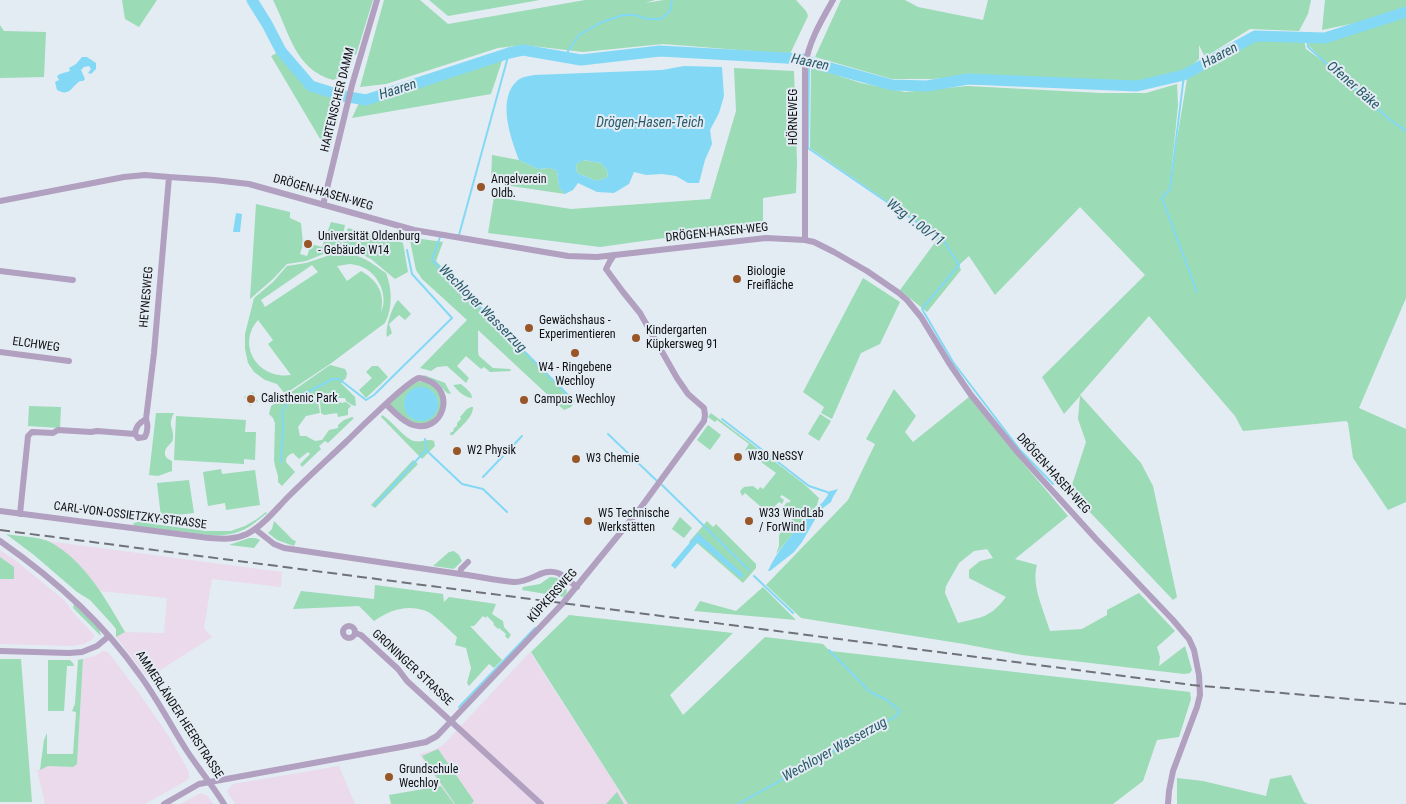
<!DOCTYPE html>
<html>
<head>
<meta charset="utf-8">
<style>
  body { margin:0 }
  canvas { display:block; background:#e3ebf3 }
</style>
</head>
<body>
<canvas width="1406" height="804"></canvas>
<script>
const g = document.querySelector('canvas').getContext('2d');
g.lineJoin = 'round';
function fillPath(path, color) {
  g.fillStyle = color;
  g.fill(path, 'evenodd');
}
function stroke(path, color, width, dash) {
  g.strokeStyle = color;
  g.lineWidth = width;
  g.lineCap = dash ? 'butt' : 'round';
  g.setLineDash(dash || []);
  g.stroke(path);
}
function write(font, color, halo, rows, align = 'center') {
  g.font = font + ' "Roboto Condensed",sans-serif';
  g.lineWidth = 4;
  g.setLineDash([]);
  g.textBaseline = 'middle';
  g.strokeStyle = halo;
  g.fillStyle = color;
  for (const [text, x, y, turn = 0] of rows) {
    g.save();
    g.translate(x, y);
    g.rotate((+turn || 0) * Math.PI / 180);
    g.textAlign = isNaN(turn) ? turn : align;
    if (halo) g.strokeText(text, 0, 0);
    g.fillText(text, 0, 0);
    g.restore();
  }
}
fillPath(new Path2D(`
  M47,541L282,572L281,587L212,579L204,628L212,637L148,678L116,637L125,632L164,633L167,598L100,591L83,569L69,556Z
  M0,550L15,560L64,600L72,611L94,635L93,639L84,644L72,646L0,644Z
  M103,651L108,652L139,693L170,738L189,772V779L145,804H45L37,770L48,766L73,767L77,764L83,659L95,656Z
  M530,652L628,804H454L419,754L434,750L443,745Z
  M339,766L355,804H235L227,791L233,784Z
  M201,793L208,796L213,804H180Z`), '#eadaec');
fillPath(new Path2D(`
  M122,0H157L139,27L125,19Z
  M273,0H373L356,55L348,53L338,78L333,80C294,69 289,31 273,0Z
  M384,0H420L448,24L585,0H655L645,3L664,0H796L806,11L808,16L790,54L663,44L583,52L524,45L498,48L386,84L360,87Z
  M429,0H540L448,16Z
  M841,0H905L918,7L983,20L988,0H1311L1308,14L1299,31L1250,29L1205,57L1199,45V59L1190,67L1177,73L1155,79L1132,82H1094L971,75L933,79H892L815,57Z
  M1325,0H1406V7L1360,22L1322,30Z
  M1406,16V298L1359,408L1406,429V502L1388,510L1353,458L1348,423L1346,421L1243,431L1235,416L1149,316L1080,395L1141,463L1153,486L1177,597L1173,600L1070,491L1086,442L1078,419L1080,396L1064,414L1042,377L1145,275L1080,207L995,295L969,256L959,265L961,270L927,312L900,290L939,237L810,148L811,67L861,83L905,92L967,86L1101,93H1146L1177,84L1178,105L1171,175L1187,79L1227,58L1256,39L1304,40L1306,49L1326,63L1309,46L1308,43L1328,41Z
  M0,25L4,31L46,32L44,77L0,78Z
  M281,51L311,86L343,96L329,154L271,56Z
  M503,58L491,94L352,118L359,103L374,102Z
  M734,68L794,71L797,162L796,193L763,198V229L679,236L600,247L488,233L494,197L571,209L710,199L736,111Z
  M492,155L519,160L538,169L550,168L557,171L559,187L565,194L491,183Z
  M583,160L601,163L607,170L608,177L597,181L577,173L576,164Z
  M256,204L290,212V218L301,223L303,244L300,254L307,256L311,244L322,247L331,222L345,225L341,245L342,246L348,228L396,241L397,240L403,243L408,272L395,279L371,259L361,254L346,251L326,253L306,261L287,264L273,279L250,299Z
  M409,236L422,239L443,242L436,261L575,401L571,407L564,410L478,330V352L479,356L493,368L510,369L511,371L490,372L484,367L481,369L466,356L457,366L469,378L466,383L447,366L437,367L431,371L420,368L467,320L422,279L416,270Z
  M336,253C360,253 367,260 386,273C392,289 393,307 385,323L330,364L285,394L277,384L265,380L254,372L248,363L245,349V334L254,298L273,282L287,266L306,263ZM350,264C354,265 359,265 362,267C378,273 389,296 381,312C385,293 378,281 361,271L347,281L337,266ZM312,265L318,272L265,307L261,300ZM258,320L273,340L268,344L291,375C258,380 236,345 258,320Z
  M863,278L900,302L880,344L861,353L832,419L821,413L824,407L803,392Z
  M398,300L411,314L405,320L399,315L389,324L392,333L387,337C385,329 392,306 398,300Z
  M330,365L345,369L347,373L346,378L341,383L355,397L356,406L352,405L346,401L345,398H338V401L342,403L346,402L351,406L348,409V415L338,417L337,413L324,415L321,413L320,402H318L320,413L306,416L298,427L300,436H306L315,441L322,440L329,430L338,428V425L344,420L352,417L354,418L328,443L325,441L319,446L321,449L302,467L300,464L310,454L308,452L299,459L293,453C288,455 286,457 286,462L295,472L282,486L278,482V476L275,466L274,460L275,423L273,418L269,414L271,406Z
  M372,366H378L388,377L366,398L359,390L372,378L366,372Z
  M424,375L445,383L451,394L447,393L438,383L425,377Z
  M413,380L436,385L444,404L430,424L412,425L386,404ZM433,392L437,398L438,404L421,421C411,419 407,415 404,405Z
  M461,384C465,388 472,392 472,398C464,397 458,391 453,385Z
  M894,389L916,416L905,432L913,442L969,397L1017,456L1068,516L1015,559L1037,565C1031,585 1044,611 1050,631L1082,629L1107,615V610L1139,593L1175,631L1157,647L1160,657L1159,666L1185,646L1192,670L1190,673L1184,674L1022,655L964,644L801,618L766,585L848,500L875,444L866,439ZM987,549L993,558L980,561L969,570V578L1006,597C990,618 982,617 958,623L945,593L946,586L959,563L974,551Z
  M253,392L258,401L250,406L244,397Z
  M29,406L61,407L60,428L28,426Z
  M471,407H473C473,418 460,427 453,435H450L451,432H453L454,428L457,426V423L461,419L460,417L467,409Z
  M156,413H174C167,426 174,427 173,438C173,444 165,446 165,452C164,457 168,459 172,461V471L158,476L149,475Z
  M711,413L804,484L819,498L817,505L807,516L776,554L779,546V536L780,533L794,517L793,513L784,506L787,502L788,503L791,501L782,495L780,497L784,500L782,504L779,502L768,513L745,493L742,496L740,491L744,487L753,486L758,490L760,487L763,489L776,473L745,450L749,444L717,420L715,422L708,417Z
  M820,414L831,421L819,441L808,434Z
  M382,415C392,421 405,439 414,441C421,443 427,438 434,441L435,446L422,459L381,417Z
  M176,416L246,420L245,432H256L255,460L244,459V464L174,460Z
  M708,425L721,435L710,450L697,440Z
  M413,460L418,464L375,508L371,505Z
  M221,469L222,474L255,470L260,505L226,510L225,503L208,506L203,472Z
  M189,480L194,513L161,517L157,483Z
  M266,512L267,513C257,521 247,530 235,533C219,538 201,534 185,532C168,530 152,528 135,526L133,524L134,523L138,522L206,531H231L245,526L257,519Z
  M680,517L692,528L684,538L672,529Z
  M274,521L293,540L296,541L294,546L277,540L268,533L272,529Z
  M707,521L713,527L716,524L756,564V568L743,583L697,543L694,546L689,542Z
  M6,534C16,536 39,537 48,541C85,560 105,598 125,632L116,637V629L112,624L90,600L77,592L34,555Z
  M249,538H255L260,540L254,548L229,545Z
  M454,551L459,555L462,561L454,569L433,566L449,552Z
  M0,557L14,567V579H0Z
  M550,577C560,577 566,582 567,592L564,597L522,590L523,587L540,584Z
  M375,585L443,594L444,602L449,597L496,604L492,614L503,621L504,627L511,635L508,639L505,636L506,634L499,628L498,629L493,624L494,623L487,616L486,618L483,616L474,626H470L502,660L494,668L489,664L469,686L467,683L471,668L466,648L455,645L457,637C450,631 434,614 426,611C407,604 390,610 374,621L359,606L293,609L301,591L374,599Z
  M763,587L796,620L694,611L700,601L736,611Z
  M74,604L99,629L101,636L74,609L73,607Z
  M569,615L733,633L670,695L683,715L765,637L823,644L865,688L831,651L1190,692L1191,699L1179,737L1157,740L1143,781L1113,804H628L531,652Z
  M0,659H21L32,802H0Z
  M83,659L77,764L73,767L48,766L40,770L44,740L47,733V754H73L76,712L72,711L75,704L78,660Z
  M48,660H70L73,663L74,666H67L64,711H48Z
  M438,749L474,801L471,804H455L422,756Z
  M1291,775L1304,802L1308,804H1177V778L1203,781L1266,796L1270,779Z
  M441,786L454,804H391L389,795Z
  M617,792L624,804H606Z`), '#9bdbb6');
fillPath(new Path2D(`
  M82,57H87L96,63V69L91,74L88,73L91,69L89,66L84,67L81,70L85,79L83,81H80C71,87 70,97 57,90L55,82L59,80L57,76L60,74L70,71L69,68L76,64Z
  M684,66L722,67L724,96L719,113L710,130L712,144L705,160L699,183H688L676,176L662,174L646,175L634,172L629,184L614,193L597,192L578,183L573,190L565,194L559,187L557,171L550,168L538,169L519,160C511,139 496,98 518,80C522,77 529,76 534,75L662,70ZM584,160L601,163L607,170L608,177L597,181L577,173L576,164Z
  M236,213L242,214L240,232H233Z
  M404 404a17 17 0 1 1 34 0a17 17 0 1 1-34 0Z
  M838,489L833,497L831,502L823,508L817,516L802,542L794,552L770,571H768C776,552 792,534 806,519C813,510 822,505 828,495L827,492Z
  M698,533L744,575L741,578L698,542L675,569L671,565Z`), '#83d9f5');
stroke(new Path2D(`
  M1307,37L1308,47L1389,119L1406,131
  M564,57L579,35L600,23L623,15H635L647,19H661L670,11L672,0
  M809,62L808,148L944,241L959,265L922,309L953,362L1020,450L1053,484
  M1184,75L1170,189L1162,198L1197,292
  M458,235H459L509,53
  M440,237L432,260L570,397
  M722,419L809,486L827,492
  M608,434L657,481
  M426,450L462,484L483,489L507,512
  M281,462L283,426L282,411L288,402L333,379H339L366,400L374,395L452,318L412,274L407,250
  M483,477L522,436
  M662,485L749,570
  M375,505L426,450L425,439
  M754,576L793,613
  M459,707L535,628
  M738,804L895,717L900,711L887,700L870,692L829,650`), '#83d9f5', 2);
stroke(new Path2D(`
  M252,0L267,24L281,51L311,86L343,96L366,100L509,53L523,50L581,60L660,51L803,59L809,62L892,85L927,86L968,79L1137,86L1184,75L1255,36L1325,38L1406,12`), '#83d9f5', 11);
stroke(new Path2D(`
  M0,201L124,177L145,175L169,177L214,180L249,184L414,230L568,256L597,257L766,238L805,240L814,242L834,252L867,271L899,293L907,300L921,317L949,363L971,395L1019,454L1096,539L1173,620L1189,639L1194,650L1199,675L1200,695L1197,707L1173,771L1169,791L1168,804
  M323,205L352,85L377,0
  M805,240V66C809,41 821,21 833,0
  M0,271L73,280
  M0,352L69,361
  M146,419C139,423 136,426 135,434L138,438L145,437C148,431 148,425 146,419L154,353L169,177
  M0,511L209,538C223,539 234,540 247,534C263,526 276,509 289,496C308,477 328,459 347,441C357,431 410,379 419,378C420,378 424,379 426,380C457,390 443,434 413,425C403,422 393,411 386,404
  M20,514L28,436L32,432L53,433L58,430L91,432L97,431L135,434
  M255,529L274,544L284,548L460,574L461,569L468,562
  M0,541C53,578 102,621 139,674C157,698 171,726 187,751C199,769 213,786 224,804
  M460,574C477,576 497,581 514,582C531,583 542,567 558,573C565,576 571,583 577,587
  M343 632a6 6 0 1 1 12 0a6 6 0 1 1-12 0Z
  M355,633L361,635L398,669L407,681L541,804
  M0,651L69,653L82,652L97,646L109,636
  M164,804L199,784L401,747L426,742L437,736L563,603L639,510L704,421L705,415L704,408L688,394L677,378L640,313L623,292L606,269L610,261L614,255`), '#b2a0c1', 6);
stroke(new Path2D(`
  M0,530L1192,685L1406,704`), '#6f7379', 2, [10, 5]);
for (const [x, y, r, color] of [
  [481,187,5,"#995627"],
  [308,244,5,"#995627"],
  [737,279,5,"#995627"],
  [529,328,5,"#995627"],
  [636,338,5,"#995627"],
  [575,353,5,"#995627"],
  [251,399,5,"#995627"],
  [524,400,5,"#995627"],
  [457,451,5,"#995627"],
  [738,457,5,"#995627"],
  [576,459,5,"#995627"],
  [588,521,5,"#995627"],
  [749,521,5,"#995627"],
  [389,777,5,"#995627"]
]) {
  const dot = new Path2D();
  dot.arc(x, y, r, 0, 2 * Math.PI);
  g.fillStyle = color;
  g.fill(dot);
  stroke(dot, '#e3ebf3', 2);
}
write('12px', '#0e1013', '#e3ebf3', [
  ["HARTENSCHER DAMM",338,100,-76],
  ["HÖRNEWEG",794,117,-90],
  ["DRÖGEN-HASEN-WEG",323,193,16],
  ["DRÖGEN-HASEN-WEG",717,233,-6],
  ["HEYNESWEG",147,297,-85],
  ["ELCHWEG",36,345,8],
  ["DRÖGEN-HASEN-WEG",1053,474,48],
  ["CARL-VON-OSSIETZKY-STRASSE",130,516,7],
  ["KÜPKERSWEG",553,596,-48],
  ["GRONINGER STRASSE",412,668,43],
  ["AMMERLÄNDER HEERSTRASSE",179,715,57]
]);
write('12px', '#0e1013', '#e3ebf3', [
  ["Angelverein",491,180],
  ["Oldb.",491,194],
  ["Universität Oldenburg",318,237],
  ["- Gebäude W14",318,251],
  ["Biologie",747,272],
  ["Freifläche",747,286],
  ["Gewächshaus -",539,321],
  ["Experimentieren",539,335],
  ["Kindergarten",646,331],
  ["Küpkersweg 91",646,345],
  ["W4 - Ringebene",575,368,"center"],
  ["Wechloy",575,382,"center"],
  ["Calisthenic Park",261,399],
  ["Campus Wechloy",534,400],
  ["W2 Physik",467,451],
  ["W30 NeSSY",748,457],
  ["W3 Chemie",586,459],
  ["W5 Technische",598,514],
  ["Werkstätten",598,528],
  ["W33 WindLab",759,514],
  ["/ ForWind",759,528],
  ["Grundschule",399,770],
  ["Wechloy",399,784]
], 'left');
write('italic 14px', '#295a69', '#e3ebf3', [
  ["Haaren",1220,56,-28],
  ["Haaren",810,63,12],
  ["Ofener Bäke",1353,86,41],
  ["Haaren",398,90,-18],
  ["Drögen-Hasen-Teich",650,123],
  ["Wzg 1.00/11",915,223,37],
  ["Wechloyer Wasserzug",482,309,45],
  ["Wechloyer Wasserzug",835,750,-29]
]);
</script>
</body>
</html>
